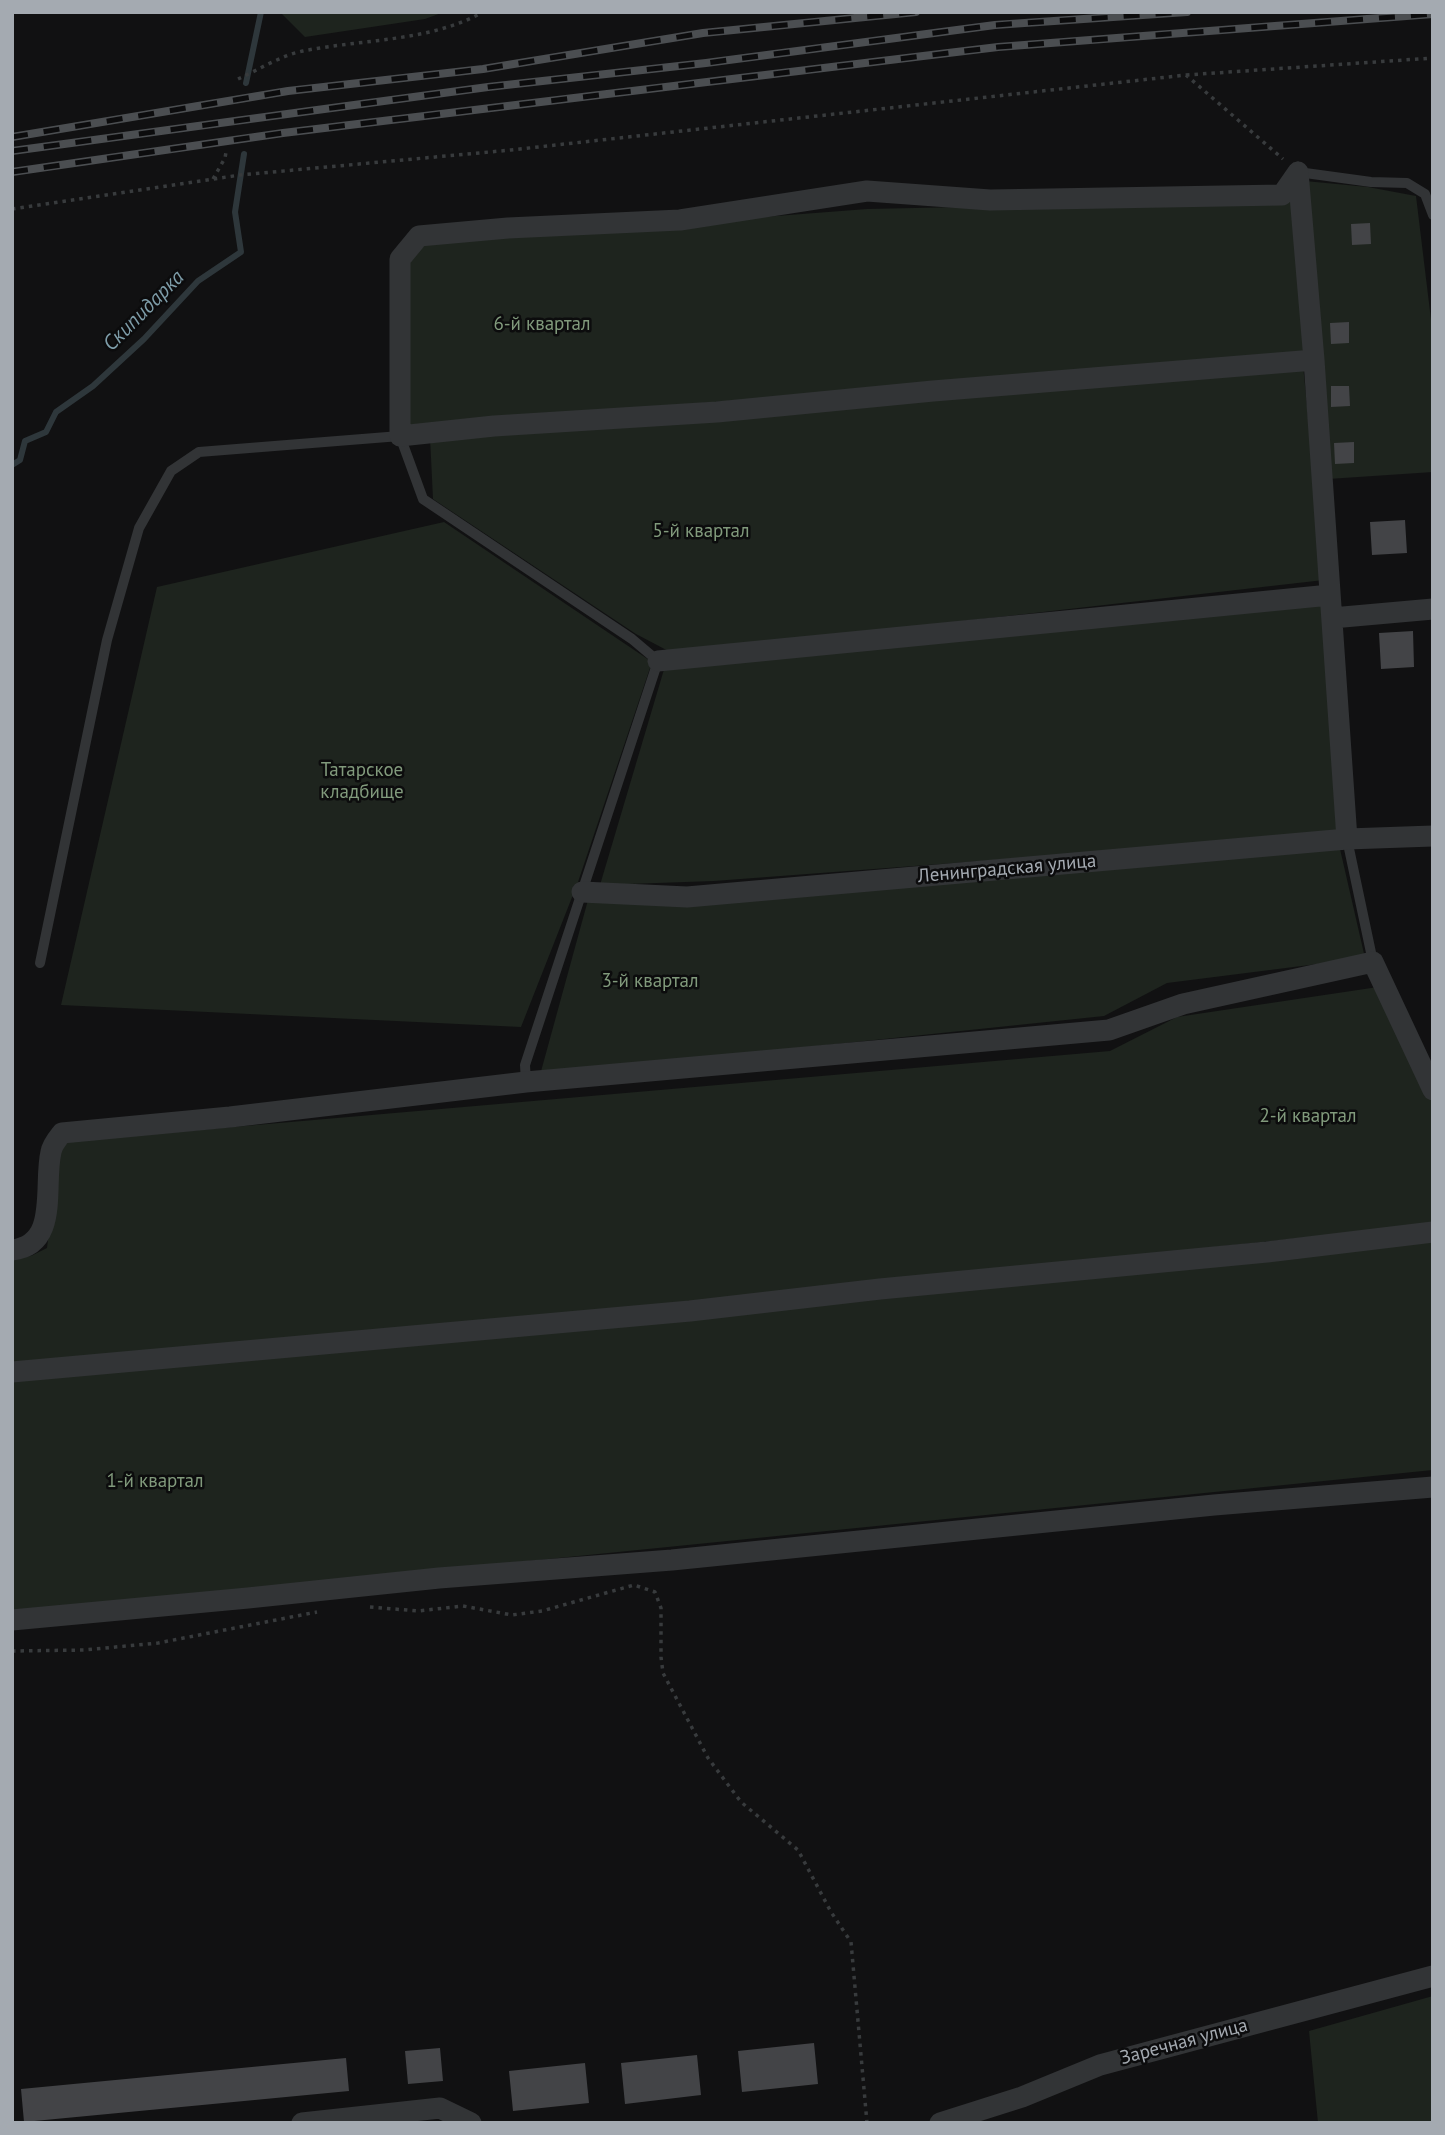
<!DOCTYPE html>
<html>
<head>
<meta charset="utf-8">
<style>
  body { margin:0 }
  #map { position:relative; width:1445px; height:2135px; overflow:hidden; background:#111112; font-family:"PT Sans",sans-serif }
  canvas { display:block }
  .frame { position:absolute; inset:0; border:14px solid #a4aab1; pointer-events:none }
</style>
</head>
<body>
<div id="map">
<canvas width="1445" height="2135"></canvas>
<div class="frame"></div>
</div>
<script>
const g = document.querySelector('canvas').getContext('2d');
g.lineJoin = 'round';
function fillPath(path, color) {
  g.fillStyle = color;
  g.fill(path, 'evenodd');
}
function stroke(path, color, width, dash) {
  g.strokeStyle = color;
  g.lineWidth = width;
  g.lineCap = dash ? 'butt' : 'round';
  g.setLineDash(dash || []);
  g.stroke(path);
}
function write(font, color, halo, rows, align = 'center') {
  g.font = font + ' "PT Sans",sans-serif';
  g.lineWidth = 5;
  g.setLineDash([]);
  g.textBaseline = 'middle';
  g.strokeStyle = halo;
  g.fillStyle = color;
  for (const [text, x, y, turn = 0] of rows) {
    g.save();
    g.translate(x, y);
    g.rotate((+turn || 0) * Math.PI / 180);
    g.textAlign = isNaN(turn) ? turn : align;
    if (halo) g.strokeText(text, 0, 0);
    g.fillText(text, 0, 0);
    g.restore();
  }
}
fillPath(new Path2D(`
  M280,12H444L425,19L305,37Z
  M1305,181L1368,187L1416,196L1433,336V472L1328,479Z
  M1293,200L1306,354L408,427L406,266L426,243L867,209Z
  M1303,365L1324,580L674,654L636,634L433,499L430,437Z
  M444,522L652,662L578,882L521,1027L61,1005L157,587Z
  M1323,602L1341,834L714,881L600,885L665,666Z
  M1340,849L1365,958L1167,983L1104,1016L540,1075L588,900Z
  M1378,987L1433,1103V1224L467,1326L12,1364V1258L31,1256L47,1248L60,1142L1110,1051L1177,1017Z
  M1433,1238V1470L12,1613V1379Z
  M1433,1996V2123H1318L1309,2031Z`), '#1e241e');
stroke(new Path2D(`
  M246,83L261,12
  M12,465L20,460L25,441L46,432L56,412L93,386L144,339L198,281L241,252L235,212L244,154`), '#2e373b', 6);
fillPath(new Path2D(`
  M1370,223L1371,244L1352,245L1351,224Z
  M1349,322V343L1331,344L1330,323Z
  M1331,386H1349L1350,406L1331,407Z
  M1354,442V463L1335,464L1334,443Z
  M1405,520L1407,553L1372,555L1370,522Z
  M1413,631L1414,667L1381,669L1379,633Z
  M814,2043L818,2084L742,2092L738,2051Z
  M440,2048L443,2081L408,2084L405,2051Z
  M697,2055L701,2095L625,2104L621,2063Z
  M346,2058L349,2091L24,2122L21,2089Z
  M585,2063L589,2103L513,2111L509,2071Z`), '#434447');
stroke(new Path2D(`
  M1186,75L1433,58
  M238,79C258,70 282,55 303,51C362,39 430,42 483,12
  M213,179L225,158L226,152
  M12,209L240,175L511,150L1186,75L1283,159
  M370,1607L418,1611L463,1606L512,1615L542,1611L634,1585L655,1592L661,1608V1657L663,1673L708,1758L741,1802L798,1850L831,1912L851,1942L867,2123
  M12,1651L84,1650L158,1643L317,1612`), '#383b3d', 3.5, [3.5, 5]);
stroke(new Path2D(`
  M1298,172L1371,182L1407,183L1425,194L1433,215
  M1347,839L1373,962
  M40,963L107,640L139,528L171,471L199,452L400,436L423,499L632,639L658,661L525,1065L526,1082`), '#323436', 10);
stroke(new Path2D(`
  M1298,172L1282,195L990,200L867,191L680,220L508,228L419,236L400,259V436L494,426L717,412L933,391L1314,360
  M1298,172L1314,360L1347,839
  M1332,618L1433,609
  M658,661L1330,595
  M582,892L687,897L1347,839L1433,836
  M12,1250C60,1245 43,1185 51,1152C52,1145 58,1138 62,1133L230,1117L526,1082L1109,1030L1183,1004L1373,962L1433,1090
  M12,1372L690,1311L880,1289L1267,1252L1433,1232
  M12,1620L248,1598L439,1578L672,1560L1214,1505L1433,1487
  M302,2123L440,2108L471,2123
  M940,2123L1022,2097L1100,2065L1433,1976`), '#323436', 21);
const rail = new Path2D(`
  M12,137L288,91L483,69L703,33L916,12
  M12,151L488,87L706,63L995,25L1187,12
  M12,172L283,133L998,47L1433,14`);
stroke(rail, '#4b4e51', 8);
stroke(rail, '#0c0c0d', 5, [16]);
write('19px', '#819a7c', '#0c0c0d', [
  ["6-й квартал",542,325],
  ["5-й квартал",701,532],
  ["Татарское",362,771],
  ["кладбище",362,793],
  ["3-й квартал",650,982],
  ["2-й квартал",1308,1117],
  ["1-й квартал",155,1482]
]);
write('19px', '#a4aab1', '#0c0c0d', [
  ["Ленинградская улица",1007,869,-5],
  ["Заречная улица",1184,2042,-15]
]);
write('italic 21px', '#7e9da9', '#0c0c0d', [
  ["Скипидарка",144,311,-45]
]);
</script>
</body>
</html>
